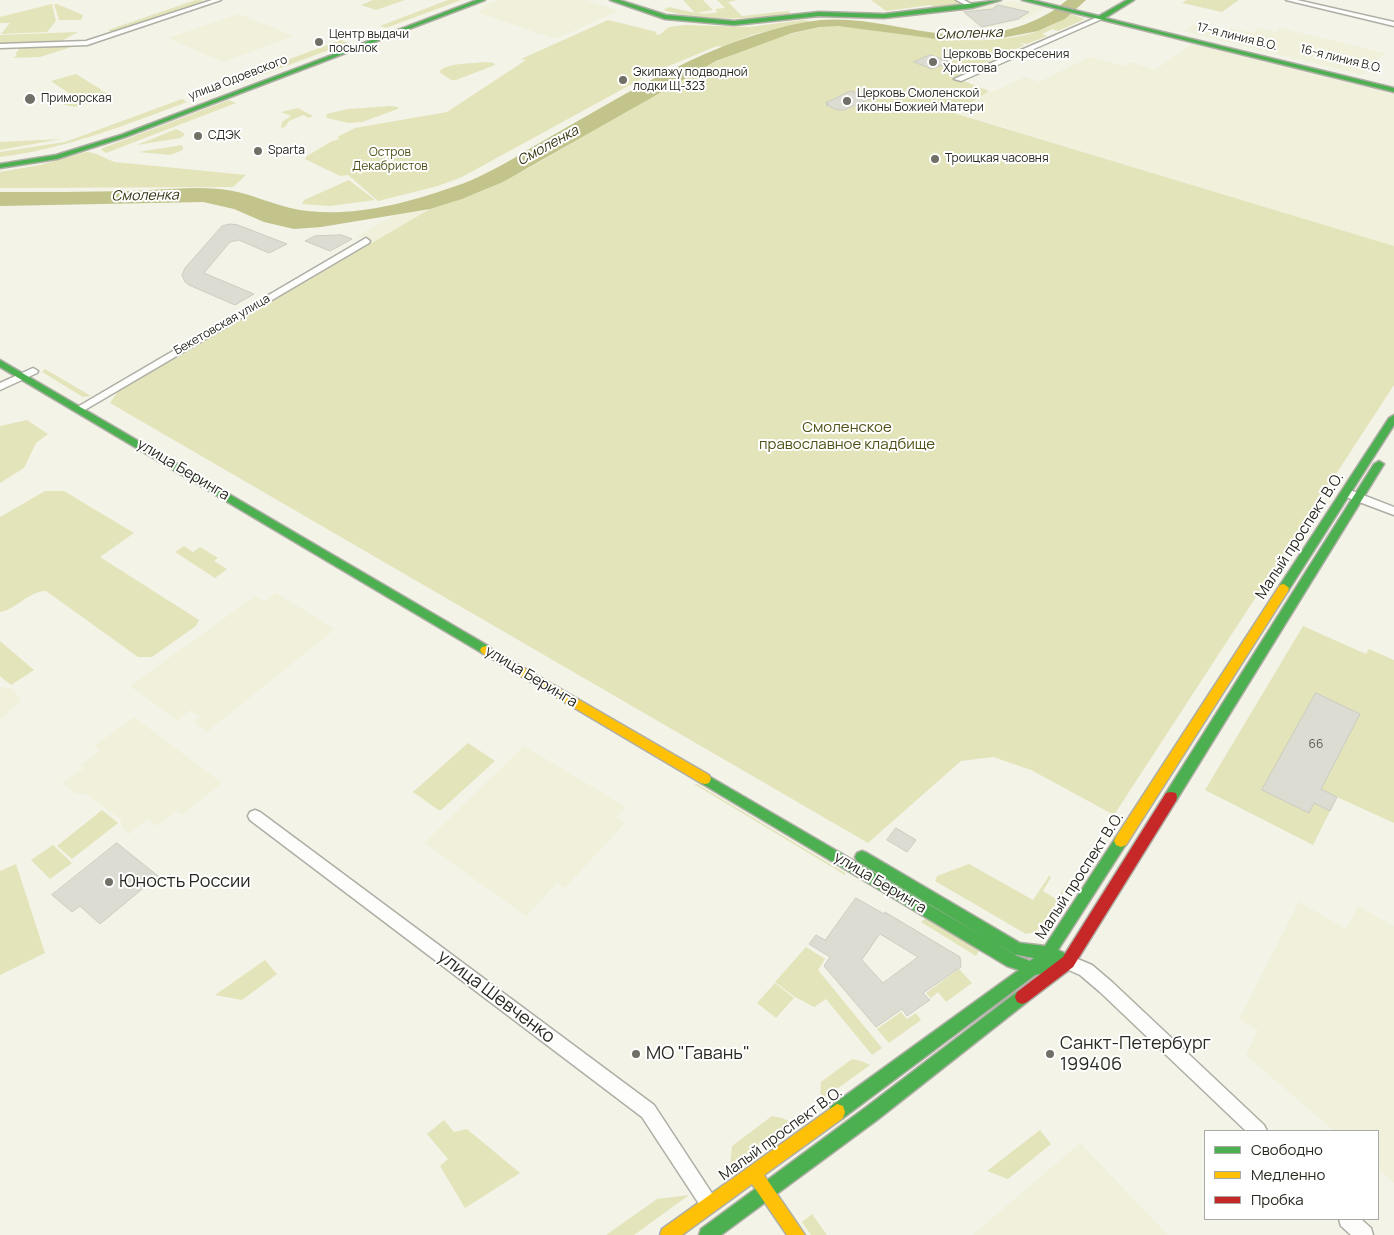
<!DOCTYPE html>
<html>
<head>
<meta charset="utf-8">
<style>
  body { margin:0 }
  #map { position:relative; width:1394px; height:1235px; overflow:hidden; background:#f3f3e8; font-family:Manrope,sans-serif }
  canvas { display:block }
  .legend { position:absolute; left:1204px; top:1130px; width:175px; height:90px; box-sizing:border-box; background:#fff; border:1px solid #a9a9a6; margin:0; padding:6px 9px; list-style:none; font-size:15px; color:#292921 }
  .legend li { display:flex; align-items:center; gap:10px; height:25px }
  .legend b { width:25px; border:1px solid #a9a9a6 }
</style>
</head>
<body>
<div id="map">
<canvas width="1394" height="1235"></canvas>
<ul class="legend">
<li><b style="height:6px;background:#4caf50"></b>Свободно</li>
<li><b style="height:6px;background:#ffc107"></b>Медленно</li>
<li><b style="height:6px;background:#c62828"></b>Пробка</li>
</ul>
</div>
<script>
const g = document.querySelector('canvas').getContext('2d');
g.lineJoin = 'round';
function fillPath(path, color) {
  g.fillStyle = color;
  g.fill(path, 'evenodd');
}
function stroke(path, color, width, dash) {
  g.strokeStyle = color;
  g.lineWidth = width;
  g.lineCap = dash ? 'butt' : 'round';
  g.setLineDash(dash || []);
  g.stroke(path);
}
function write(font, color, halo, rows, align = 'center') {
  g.font = font + ' Manrope,sans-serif';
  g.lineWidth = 4;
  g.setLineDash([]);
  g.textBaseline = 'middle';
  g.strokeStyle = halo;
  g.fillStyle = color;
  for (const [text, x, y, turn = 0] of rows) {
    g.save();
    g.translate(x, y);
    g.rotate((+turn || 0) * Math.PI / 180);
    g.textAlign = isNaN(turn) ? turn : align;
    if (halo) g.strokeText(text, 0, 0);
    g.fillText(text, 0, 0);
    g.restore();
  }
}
fillPath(new Path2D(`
  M499,0H586L619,11L560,37L552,38L479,13L485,5Z
  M1013,1L1045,8L1025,19L982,29L960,10Z
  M239,14L294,36L223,62L168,38Z
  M1193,25L1202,27L1205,25L1226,31L1231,28L1253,33L1260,28L1276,32L1280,28L1385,53L1363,75L1183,31Z
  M1192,44L1394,94V246L954,112L981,94L994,91L1025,77L1039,82L1090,57L1124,66L1131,62L1155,70Z
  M430,209L306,283L299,280L367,240L357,236L395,215Z
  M276,593L335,629L207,732L193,722L200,717L191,710L177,720L130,686L255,596L264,601Z
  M0,687L13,689L21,700L0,720Z
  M134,717L222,783L182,815L176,811L157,826L148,819L129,834L122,828L121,820L87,794L75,793L62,783L84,768L80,765L100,751L94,746Z
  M524,746L626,807L616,817L625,823L565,888L557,883L526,916L424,843Z
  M1299,902L1346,929L1358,906L1394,926V1183L1378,1169V1131H1334L1246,1055L1258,1030L1239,1019Z
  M1080,1143L1168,1235H973L991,1219Z`), '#f0f0db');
fillPath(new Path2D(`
  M196,0L211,1L114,33L108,30Z
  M373,0H405L376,10L361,5Z
  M448,0H461L386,28L380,26Z
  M683,0H703L713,10L696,13C704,14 711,14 718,12L715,9L725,8L717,0H738L728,2L742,16L788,11L791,14C747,19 705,22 663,10L669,7L695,13Z
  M871,0H954L962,3L935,8L930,5L886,11Z
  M1187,0H1239L1222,12L1182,3Z
  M52,4L56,21L47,32L1,34L10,23H0V17Z
  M54,4H57L83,15L81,20H59Z
  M1071,14L1085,19L1058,31L1052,29L1042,34L1047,36L1027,44L1021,43V44L1025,45L954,77L989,91L954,113L1394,246V385L1114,815L1031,770L993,757L961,761L868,843L110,403L118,391L430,209C455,201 480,193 504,181C607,129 701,50 817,28C839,23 863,29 885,32C943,40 1020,52 1071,14Z
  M608,20L657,32L655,34L659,35L669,27L685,25L749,27L803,20L810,21L751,35L724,47L717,46L652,73L462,177L438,186L378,201L348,175L340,176L305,159L307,156L332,141L340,139L337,137L355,128L447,112L526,60L521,59Z
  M78,32L58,43L3,45L0,43V35Z
  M341,40L348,43L232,86L225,83Z
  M78,45L40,57L12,58L15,57L17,55L15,54L22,46Z
  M484,62L494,63L495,65L456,80H451L439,72C447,62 472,64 484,62Z
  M76,74L102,90L100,91L115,95L75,107L65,105L63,102L76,98L51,81Z
  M182,99L187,102C125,125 66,149 0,157V152L65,142Z
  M229,100L236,103L106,153L101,150L103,148Z
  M391,106L398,107V109L362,122L349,123L327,118L326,114L348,109Z
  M298,108L313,116L309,118L303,115L289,121L285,127L281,128L282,122L291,116L281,112Z
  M176,129L185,134L181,138L137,145Z
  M61,139L0,150V142Z
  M182,145L183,150L170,155L138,152Z
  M86,152C96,152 106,159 115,162L246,175L233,187L0,188V172L40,165Z
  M349,180L375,200L330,206L302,204L304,200Z
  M45,369L91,396L83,397L42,372Z
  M27,420L48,434L36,443L24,468L0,483V426Z
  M45,491H64L134,533L100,557L199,620L196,626L152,657H138L46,591C29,591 17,609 0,612V517Z
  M184,546L193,552L200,547L218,558L214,561L227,569L215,578L175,552Z
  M1303,626L1366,654L1369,649L1394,660V823L1337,797L1313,845L1205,790Z
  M0,641L34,670L11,685L0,676Z
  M468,743L495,761L440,811L413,792Z
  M694,784H697L845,873V875Z
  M102,810L118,823L72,859L57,846Z
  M53,845L72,863L50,879L31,860Z
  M16,864L45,953L0,975V871Z
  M969,864L1033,900L1049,876L1051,877L1043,891L1056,899L1069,882L1070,883L1041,926L1035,932L1026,934L935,881L937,876Z
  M926,918L980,949L976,956L921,922Z
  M806,947L825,959L818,970L882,1048L872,1055L826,999L814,1007L795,997L775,982Z
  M265,960L277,974L242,1000L215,995Z
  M959,969L972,983L946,1002L938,992L931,998L926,993Z
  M775,983L794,998L776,1018L757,1003Z
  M901,1012L907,1019L916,1013L921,1020L889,1043L877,1029Z
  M852,1059L861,1061L870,1065L820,1101L821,1082Z
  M772,1116L782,1118L791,1122L730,1167L732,1146Z
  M444,1120L454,1132L467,1129L520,1173L465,1208L440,1166L448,1159L427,1134Z
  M1040,1130L1051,1144L1008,1179L987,1171Z
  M689,1195L634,1235H606L657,1199Z
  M812,1214L827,1235H811L802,1222Z`), '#e4e4bb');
fillPath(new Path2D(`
  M1067,0H1086L1065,19L1038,31L997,39H937L838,26L820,27L792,33L716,61L503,182L462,199L430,209L321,227L294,229L264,222L234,209L203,202L0,206V192C43,192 86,192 130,191C160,190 189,186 220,189C244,191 266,202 290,208C342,220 401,205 450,188C486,177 518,155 550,137C631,91 713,39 806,22C853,13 900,30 946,34C988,38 1035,28 1067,0Z`), '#c3c38c');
const building = new Path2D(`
  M998,5L1029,12L1018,19L982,27L964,12L992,9Z
  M930,55H931L950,62L932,69L914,62Z
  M851,91L870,99L844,110H838L826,105L829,104L826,103Z
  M231,224L238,225L287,244L269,253L239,240L230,242L204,273L254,294L235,305L189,285L185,282L182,275L185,268L222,226Z
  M342,235L352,239L330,251L305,241L315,236Z
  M1316,693L1360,714L1321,789L1337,797L1330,811L1314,803L1309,813L1262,790Z
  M896,828L916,840L907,852L887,840Z
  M117,843L158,876L100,924L80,906L72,912L52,895Z
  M856,898L884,914L885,912L960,957L961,967L923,993L930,1000L907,1016L902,1009L876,1027L824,966L830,957L809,944L816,935L825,940ZM880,934L918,957L883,983L862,960Z`);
fillPath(building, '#dcdcd3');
stroke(building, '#cbccc3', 1);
const street = new Path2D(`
  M212,0H221L87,45L0,48V44L86,41Z
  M956,0H964L975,6L970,7Z
  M1286,0H1297L1394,22V26Z
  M1100,16L1103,18L1102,19L961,81L954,79Z
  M366,238L370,241L369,243L83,411L79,412L74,409Z
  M33,368L38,371L37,373L0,390V383Z
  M1350,490L1394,507V515L1346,497L1344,494L1346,491Z
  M255,810L260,812L654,1105L715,1198L718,1204L715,1210L709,1213L703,1210L642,1117L250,820L248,816L250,812Z
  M1068,955L1092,965L1112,982L1264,1125L1267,1131H1246L1100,992L1080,975L1062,967L1060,962L1062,957Z
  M1339,1219H1361L1371,1228L1373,1235H1351L1341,1226Z`);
const fast = new Path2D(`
  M477,0H485L125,137L57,159L0,168V164L56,155L121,135Z
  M610,0H619L666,15L734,21L819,12L884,14L1001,0L972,8L884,18L819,16L734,25L665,19Z
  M1022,0H1032L1099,16L1127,0H1134L1105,18L1394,88V92Z
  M0,360L490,647L492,650L490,653H482L0,367Z
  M1394,415V425L1288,591H1280L1279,588L1280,585L1389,418Z
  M1379,461L1384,464L1176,801L1171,802L1166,801L1165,797L1166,793L1374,464Z
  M705,774L1017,956L1030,961L1034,958L1013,954L857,861L855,857L857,853L862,851L867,853L1020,943L1045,946L1116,837L1121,835L1126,837L1128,841L1058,950L1073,957L1075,962L1073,967L1035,975L843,1118L837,1120L831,1118L829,1112L831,1106L1019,970L1007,966L701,783L699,779L701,775Z
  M1022,990L1027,992L1029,997L1027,1002L877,1120L721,1235H699L701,1229L865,1108L1017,992Z`);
const slow = new Path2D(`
  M1284,584L1289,588L1288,591L1126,845L1121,847L1116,845L1114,841L1116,837L1280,585Z
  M486,646L709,775L711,779L709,783L705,784L701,783L482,653L480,650L482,647Z
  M837,1104L843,1106L845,1112L843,1118L764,1175L805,1235H787L752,1184L682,1235H660L662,1229Z`);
const jam = new Path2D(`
  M1171,792L1176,793L1177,797L1176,801L1073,967L1027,1002L1022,1004L1017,1002L1015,997L1017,992L1063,957L1166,793Z`);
stroke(street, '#aeaea5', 3);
stroke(fast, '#aeaea5', 3);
stroke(slow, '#aeaea5', 3);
stroke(jam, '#aeaea5', 3);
fillPath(street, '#fdfdfc');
fillPath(fast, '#4caf50');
fillPath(slow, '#ffc107');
fillPath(jam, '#c62828');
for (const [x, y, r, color] of [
  [319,42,5,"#707067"],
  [933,62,5,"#707067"],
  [623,80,5,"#707067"],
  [30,99,6,"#707067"],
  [847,101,5,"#707067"],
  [198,136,5,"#707067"],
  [258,151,5,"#707067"],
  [935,159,5,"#707067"],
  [109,882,5,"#707067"],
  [636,1054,5,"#707067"],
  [1050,1054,5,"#707067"]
]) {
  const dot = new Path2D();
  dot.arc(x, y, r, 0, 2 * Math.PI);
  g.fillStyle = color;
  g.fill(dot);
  stroke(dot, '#fff', 2);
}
write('12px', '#292921', '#fff', [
  ["Центр выдачи",329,35],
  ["посылок",329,49],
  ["Церковь Воскресения",943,55],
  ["Христова",943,69],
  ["Экипажу подводной",633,73],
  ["лодки Щ-323",633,87],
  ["Церковь Смоленской",857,94],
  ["иконы Божией Матери",857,108],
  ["Приморская",41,99],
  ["СДЭК",208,136],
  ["Sparta",268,151],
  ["Троицкая часовня",945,159]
], 'left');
write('12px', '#292921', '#fff', [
  ["17-я линия В.О.",1237,37,14],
  ["16-я линия В.О.",1341,59,14],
  ["улица Одоевского",238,78,-21],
  ["Бекетовская улица",222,325,-30]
]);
write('12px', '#515118', '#fff', [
  ["Остров",390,153],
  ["Декабристов",390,167]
]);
write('12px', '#58584f', null, [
  ["66",1316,745]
]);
write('italic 14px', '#353513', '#fff', [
  ["Смоленка",969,34,-2],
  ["Смоленка",548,146,-29],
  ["Смоленка",145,196,-1]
]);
write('15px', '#515118', '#fff', [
  ["Смоленское",847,428],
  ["православное кладбище",847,445]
]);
write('15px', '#292921', '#fff', [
  ["улица Беринга",183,470,31],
  ["Малый проспект В.О.",1300,536,-57],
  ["улица Беринга",531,677,31],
  ["Малый проспект В.О.",1080,876,-57],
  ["улица Беринга",880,883,31],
  ["Малый проспект В.О.",781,1134,-36]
]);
write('18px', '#292921', '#fff', [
  ["Юность России",119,882],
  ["Санкт-Петербург",1060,1044],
  ["199406",1060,1065],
  ["МО \"Гавань\"",646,1054]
], 'left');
write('18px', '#292921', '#fff', [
  ["улица Шевченко",496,997,37]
]);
</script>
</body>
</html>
